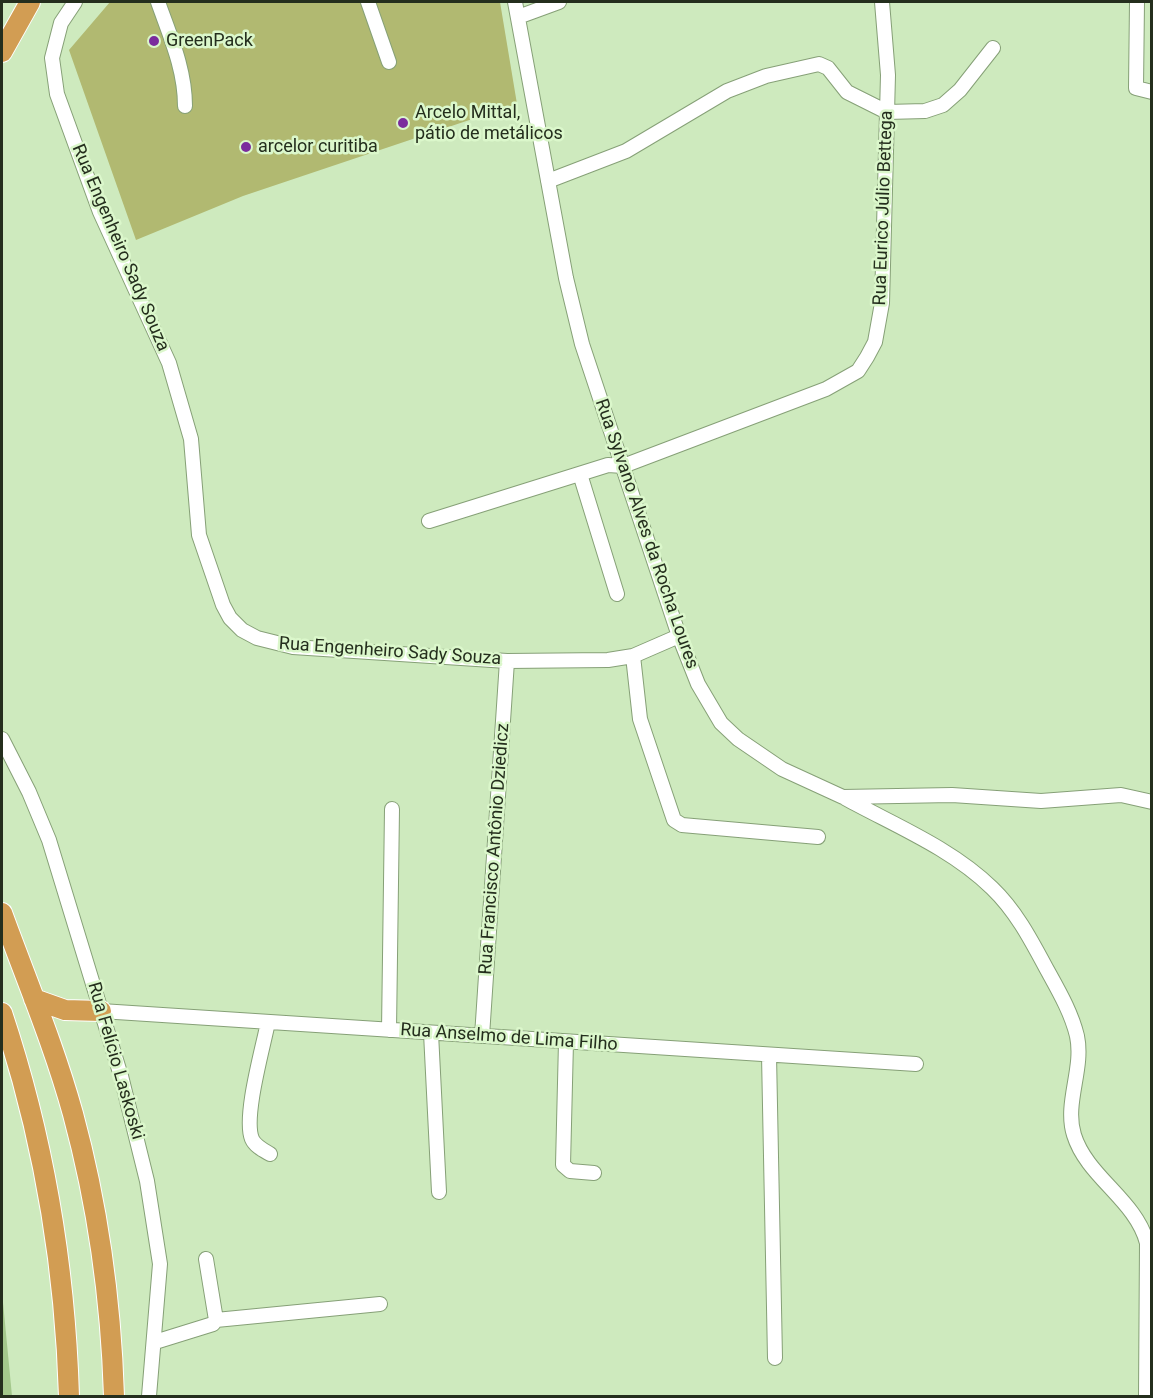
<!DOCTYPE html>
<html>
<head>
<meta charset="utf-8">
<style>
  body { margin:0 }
  #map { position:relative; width:1153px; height:1398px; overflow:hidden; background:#ceeabe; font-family:Roboto,sans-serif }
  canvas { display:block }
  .frame { position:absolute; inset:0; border:3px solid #242e1d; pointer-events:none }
</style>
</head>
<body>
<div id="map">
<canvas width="1153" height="1398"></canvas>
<div class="frame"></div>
</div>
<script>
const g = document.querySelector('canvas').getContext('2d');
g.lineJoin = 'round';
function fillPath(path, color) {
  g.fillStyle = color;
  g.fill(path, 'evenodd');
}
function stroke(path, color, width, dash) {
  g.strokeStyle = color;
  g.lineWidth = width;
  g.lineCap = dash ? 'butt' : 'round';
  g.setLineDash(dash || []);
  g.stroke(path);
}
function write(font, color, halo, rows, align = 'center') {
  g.font = font + ' Roboto,sans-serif';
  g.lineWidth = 5;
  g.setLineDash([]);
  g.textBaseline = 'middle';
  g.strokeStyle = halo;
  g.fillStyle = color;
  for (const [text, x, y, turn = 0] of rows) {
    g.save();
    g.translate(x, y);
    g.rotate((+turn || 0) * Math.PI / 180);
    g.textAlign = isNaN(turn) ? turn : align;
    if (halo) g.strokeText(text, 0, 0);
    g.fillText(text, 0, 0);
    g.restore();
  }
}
fillPath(new Path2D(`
  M2,1292L12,1396H2Z`), '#a4c88c');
fillPath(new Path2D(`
  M110,2H500L517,104L243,196L136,240L69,50Z`), '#b1b971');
const minor = new Path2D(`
  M75,2L61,23L52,58L57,94L100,212L169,363L191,439L199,535L223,605L230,618L242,630L257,638L293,647L507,661L608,660L633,656L679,636
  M158,2C170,36 185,69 185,106
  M368,2L389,62
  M515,2L566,278L582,344L679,636L698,684L721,723L738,739L782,769L843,797L952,795L1041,801L1121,795L1152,802
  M1137,2L1136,88L1152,92
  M518,17L559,2
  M548,181L626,151L727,91L766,76L819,64L828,68L847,92L887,112L925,111L943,105L960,90L993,48
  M580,474L617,594
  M429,521L608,465L623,466L826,389L858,371L867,357L875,342L882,303L888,75L882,2
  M633,656L640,719L674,820L682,825L818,837
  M2,739L29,792L49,840L121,1076L147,1181L160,1264L149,1396
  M845,798C894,825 951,848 992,888C1015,910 1030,938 1045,966C1057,988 1071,1011 1077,1036C1084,1069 1064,1103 1074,1135C1087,1177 1136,1200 1147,1243L1146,1396
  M101,1011L916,1064
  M268,1022C263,1048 243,1117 252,1139C255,1146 263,1150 270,1154
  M389,1030L392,809
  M431,1033L439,1192
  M482,1036L507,661
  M566,1042L563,1165L570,1171L594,1173
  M769,1055L775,1358
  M216,1320L380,1304
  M155,1342L213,1324L216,1320L206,1259`);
const highway = new Path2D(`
  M2,52L30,2
  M2,913C26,979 54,1045 73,1114C98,1206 111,1302 114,1396
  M34,999L65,1010L101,1011
  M2,1013C43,1136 65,1266 69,1396`);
stroke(minor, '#86a077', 16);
stroke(highway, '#fff', 22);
stroke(minor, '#fff', 14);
stroke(highway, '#d29d53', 20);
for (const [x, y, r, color] of [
  [154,41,6,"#7b2c9d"],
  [403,123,6,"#7b2c9d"],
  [246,147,6,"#7b2c9d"]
]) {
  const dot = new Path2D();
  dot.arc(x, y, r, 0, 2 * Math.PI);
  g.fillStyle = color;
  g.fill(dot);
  stroke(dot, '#dbf7cb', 2);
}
write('18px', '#242e1d', '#dbf7cb', [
  ["GreenPack",166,41],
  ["Arcelo Mittal,",415,113],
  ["pátio de metálicos",415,134],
  ["arcelor curitiba",258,147]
], 'left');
write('18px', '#242e1d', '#dbf7cb', [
  ["Rua Eurico Júlio Bettega",884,208,-88],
  ["Rua Engenheiro Sady Souza",120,248,67],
  ["Rua Sylvano Alves da Rocha Loures",646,534,71],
  ["Rua Engenheiro Sady Souza",390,652,4],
  ["Rua Francisco Antônio Dziedicz",495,849,-86],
  ["Rua Anselmo de Lima Filho",509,1038,4],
  ["Rua Felício Laskoski",115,1061,74]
]);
</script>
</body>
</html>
